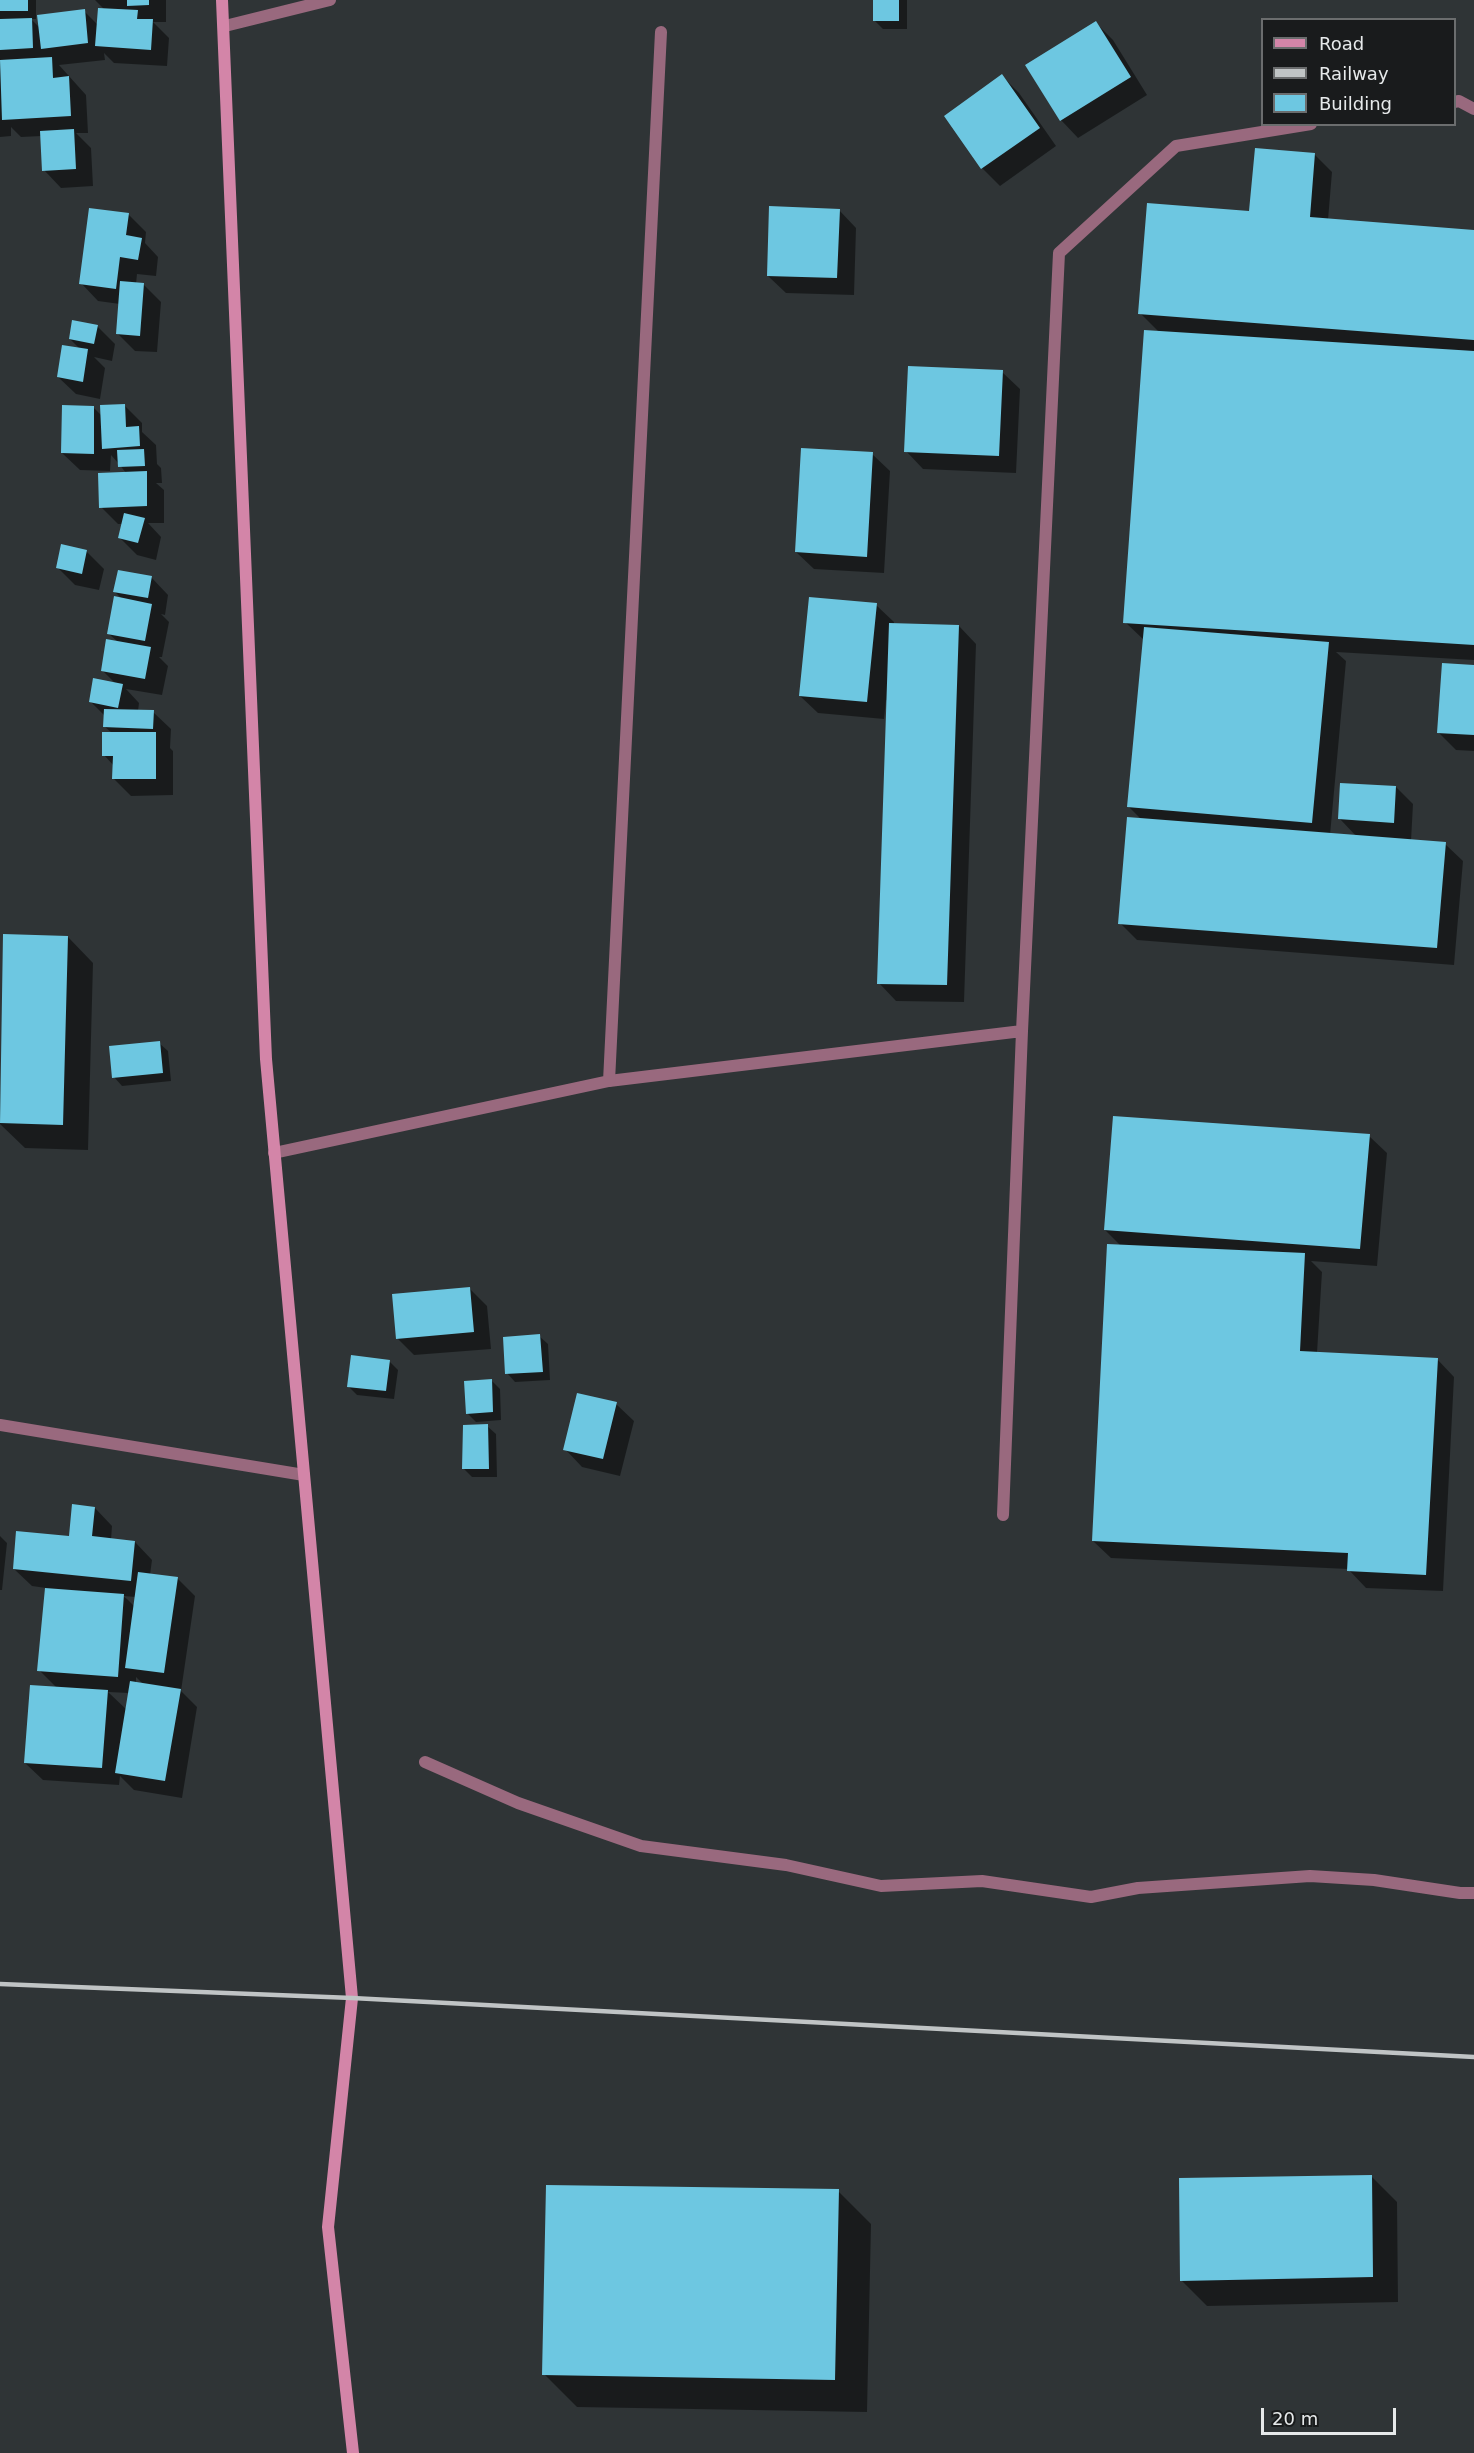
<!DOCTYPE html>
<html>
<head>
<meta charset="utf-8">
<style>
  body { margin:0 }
  #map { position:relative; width:1474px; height:2453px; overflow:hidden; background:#2f3436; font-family:"DejaVu Sans",sans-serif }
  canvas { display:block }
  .legend { position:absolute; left:1261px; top:18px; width:195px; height:108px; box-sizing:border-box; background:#191b1c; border:2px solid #6b6d6e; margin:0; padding:8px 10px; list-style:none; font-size:18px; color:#e6e9ea }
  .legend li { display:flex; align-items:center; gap:12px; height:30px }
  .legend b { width:30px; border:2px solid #6b6d6e }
  .scale { position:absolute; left:1261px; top:2408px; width:135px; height:27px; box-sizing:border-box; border:3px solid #e6e9ea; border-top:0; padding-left:8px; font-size:18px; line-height:21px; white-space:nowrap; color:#e6e9ea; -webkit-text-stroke:4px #191b1c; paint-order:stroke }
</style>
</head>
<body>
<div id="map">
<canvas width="1474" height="2453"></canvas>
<ul class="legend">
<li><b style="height:8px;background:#d385a8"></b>Road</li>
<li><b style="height:8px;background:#c0c4c5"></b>Railway</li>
<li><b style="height:16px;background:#6dc7e1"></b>Building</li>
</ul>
<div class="scale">20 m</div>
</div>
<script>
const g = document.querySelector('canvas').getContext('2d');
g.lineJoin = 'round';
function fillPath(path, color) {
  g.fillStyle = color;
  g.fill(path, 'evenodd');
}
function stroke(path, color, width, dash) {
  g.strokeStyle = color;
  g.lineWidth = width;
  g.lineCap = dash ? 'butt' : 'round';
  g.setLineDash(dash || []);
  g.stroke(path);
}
fillPath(new Path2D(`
  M0,0H36V19H31L40,28L84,11L98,25L105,10L95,0H166V22H153L169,38L167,66L114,63L104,53L105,60L59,65L86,95L88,133H76L91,148L93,186L61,188L44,170L42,136L21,137L11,127V136L0,137Z
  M874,0H907V29H883L874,20Z
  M1096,23L1113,40L1147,95L1078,138L1061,120Z
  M1002,76L1019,93L1056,146L1000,186L982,168L946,116Z
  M1314,154L1332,172L1328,220L1474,232V660L1336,652L1346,661L1330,835L1357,837L1340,819L1396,787L1413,804L1411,841L1445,844L1463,861L1454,965L1137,940L1120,923L1142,820L1129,807L1144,640L1125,622L1159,332L1140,313Z
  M91,210L129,215L146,232L145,243L158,257L156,276L137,274L136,284H143L161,302L157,352L135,351L118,334L120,304L98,301L81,283Z
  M839,210L856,228L854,295L786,293L768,276Z
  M97,326L115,344L112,361L94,357L105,368L100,399L76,394L58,377L81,350L70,339Z
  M1002,372L1020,389L1016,473L923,469L906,451Z
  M124,405L142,423V432L156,445L157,464L161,468L162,483H156L164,490V523H148L161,537L156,560L137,555L120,538L123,524H118L101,507L126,473L119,464L111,455L110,471L80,470L62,453L93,407L102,416Z
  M872,454L890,471L884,573L814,569L796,552Z
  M86,551L104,569L99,590L75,585L58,568Z
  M151,577L168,595L165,615L161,614L169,622L162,657H159L168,666L162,695L126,689L139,703L138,711L153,712L171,729L170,748L173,751V795L131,796L113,778L114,766L104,755L112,733L105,727V716L91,702L116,684L103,671L118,642L109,634L123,600L115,592Z
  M876,605L894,622V625L959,626L976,644L964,1002L896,1001L879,983L888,701L886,700L884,719L818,713L800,696Z
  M1474,666V751L1456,750L1438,732Z
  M5,935L68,937L93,963L88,1150L25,1148L0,1124Z
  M159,1043L168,1051L171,1081L122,1086L114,1077Z
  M1369,1136L1387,1153L1377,1266L1311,1261L1322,1272L1317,1353L1437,1359L1454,1377L1443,1591L1366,1588L1348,1569L1111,1558L1093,1541L1122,1247L1105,1230Z
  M470,1289L487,1306L491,1349L414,1355L397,1338Z
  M539,1336L548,1344L550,1380L515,1382L507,1373Z
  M390,1362L398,1370L394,1399L357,1395L349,1387Z
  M492,1381L500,1389L501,1420L476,1422L468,1414Z
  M616,1404L634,1421L620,1476L582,1467L565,1449Z
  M487,1426L496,1434L497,1477H472L464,1469Z
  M95,1508L112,1526L111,1540L135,1542L152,1560L150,1575L177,1578L195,1596L181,1691L197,1707L182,1798L134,1790L120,1776L119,1785L43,1780L25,1763L57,1688L39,1670L46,1588L32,1586L14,1569L70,1538ZM123,1596L136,1597L135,1607L127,1599ZM136,1677L144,1685L136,1683ZM108,1692L129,1693L127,1710Z
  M0,1536L7,1543L2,1590H0Z
  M1371,2176L1397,2202L1398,2302L1207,2306L1181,2280Z
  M838,2191L871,2224L867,2412L577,2407L544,2374Z`), '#0007');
fillPath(new Path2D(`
  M0,0H28V11H0Z
  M127,0H149V5L127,6Z
  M873,0H899V21H873Z
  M98,8L138,10L137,19H153L151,50L95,46Z
  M85,9L88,43L41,49L37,15Z
  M32,18L33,48L0,50V19Z
  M1096,21L1131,77L1060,121L1025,65Z
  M52,57L53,78L69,76L71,116L2,120L0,60Z
  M1002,74L1040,128L981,169L944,116Z
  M74,129L76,169L42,171L40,131Z
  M1255,148L1315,153L1310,217L1474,230V340L1138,314L1147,203L1249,211Z
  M769,206L840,209L837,278L767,276Z
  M89,208L129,213L126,235L142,238L138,260L120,257L116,289L79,284Z
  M120,281L144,283L140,336L116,334Z
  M72,320L98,325L94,344L69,339Z
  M1144,330L1474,351V645L1123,623Z
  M62,345L88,349L83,382L57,377Z
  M908,366L1003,370L999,456L904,452Z
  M125,404L126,427L139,426L140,446L102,449L100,405Z
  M62,405L94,406V454L61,453Z
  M801,448L873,452L867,557L795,552Z
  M144,449L145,466L118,467L117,450Z
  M147,471V506L99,508L98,473Z
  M124,513L145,518L138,543L118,538Z
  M61,544L87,550L82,574L56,568Z
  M118,570L152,576L148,598L113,592Z
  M114,596L152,604L145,641L107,634Z
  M809,597L877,603L867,702L799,696Z
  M889,623L959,625L947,985L877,984Z
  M1144,627L1329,642L1312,823L1127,807Z
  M106,639L151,647L145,679L101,671Z
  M1442,663L1474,665V735L1437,733Z
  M93,678L123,684L118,708L89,702Z
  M104,709L154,710L153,729L103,727Z
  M102,732H156V779H112L113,756H102Z
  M1340,783L1396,786L1394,823L1338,819Z
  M1127,817L1446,842L1437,948L1118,924Z
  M3,934L68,936L63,1125L0,1123Z
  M160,1041L163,1073L112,1078L109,1046Z
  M1113,1116L1370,1134L1360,1249L1104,1230Z
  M1107,1244L1305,1253L1300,1351L1438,1358L1426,1575L1347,1571L1348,1553L1092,1541Z
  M470,1287L474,1332L396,1339L392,1294Z
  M540,1334L543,1372L505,1374L503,1337Z
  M351,1355L390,1360L386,1391L347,1387Z
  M492,1379L493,1412L466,1414L464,1381Z
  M577,1393L617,1402L603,1459L563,1450Z
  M488,1424L489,1469H462L463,1425Z
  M72,1504L95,1507L92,1536L135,1541L131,1581L13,1569L16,1531L69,1536Z
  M138,1572L178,1577L164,1673L125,1668Z
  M45,1588L124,1594L118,1677L37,1671Z
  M130,1681L181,1689L165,1781L115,1773Z
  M30,1685L108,1690L102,1768L24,1763Z
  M1372,2175L1373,2277L1180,2281L1179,2178Z
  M546,2185L839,2189L835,2380L542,2375Z`), '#6dc7e1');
stroke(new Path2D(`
  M225,26L330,0
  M1454,102L1459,101L1474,109
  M609,1081L1022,1031
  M1003,1515L1022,1031L1059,253L1176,146L1311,124`), '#99697e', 12);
stroke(new Path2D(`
  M274,1153L609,1081L661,32
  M425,1762L518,1803L641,1846L786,1865L881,1886L982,1881L1091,1897L1138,1888L1310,1876L1374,1880L1460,1893H1474`), '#99697e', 12);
stroke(new Path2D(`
  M0,1425L304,1475`), '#99697e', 12);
stroke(new Path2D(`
  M222,0L266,1059L352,1998L328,2227L353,2453`), '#d385a8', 12);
stroke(new Path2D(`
  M0,1984L352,1998L1474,2057`), '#c0c4c5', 4.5);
</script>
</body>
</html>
